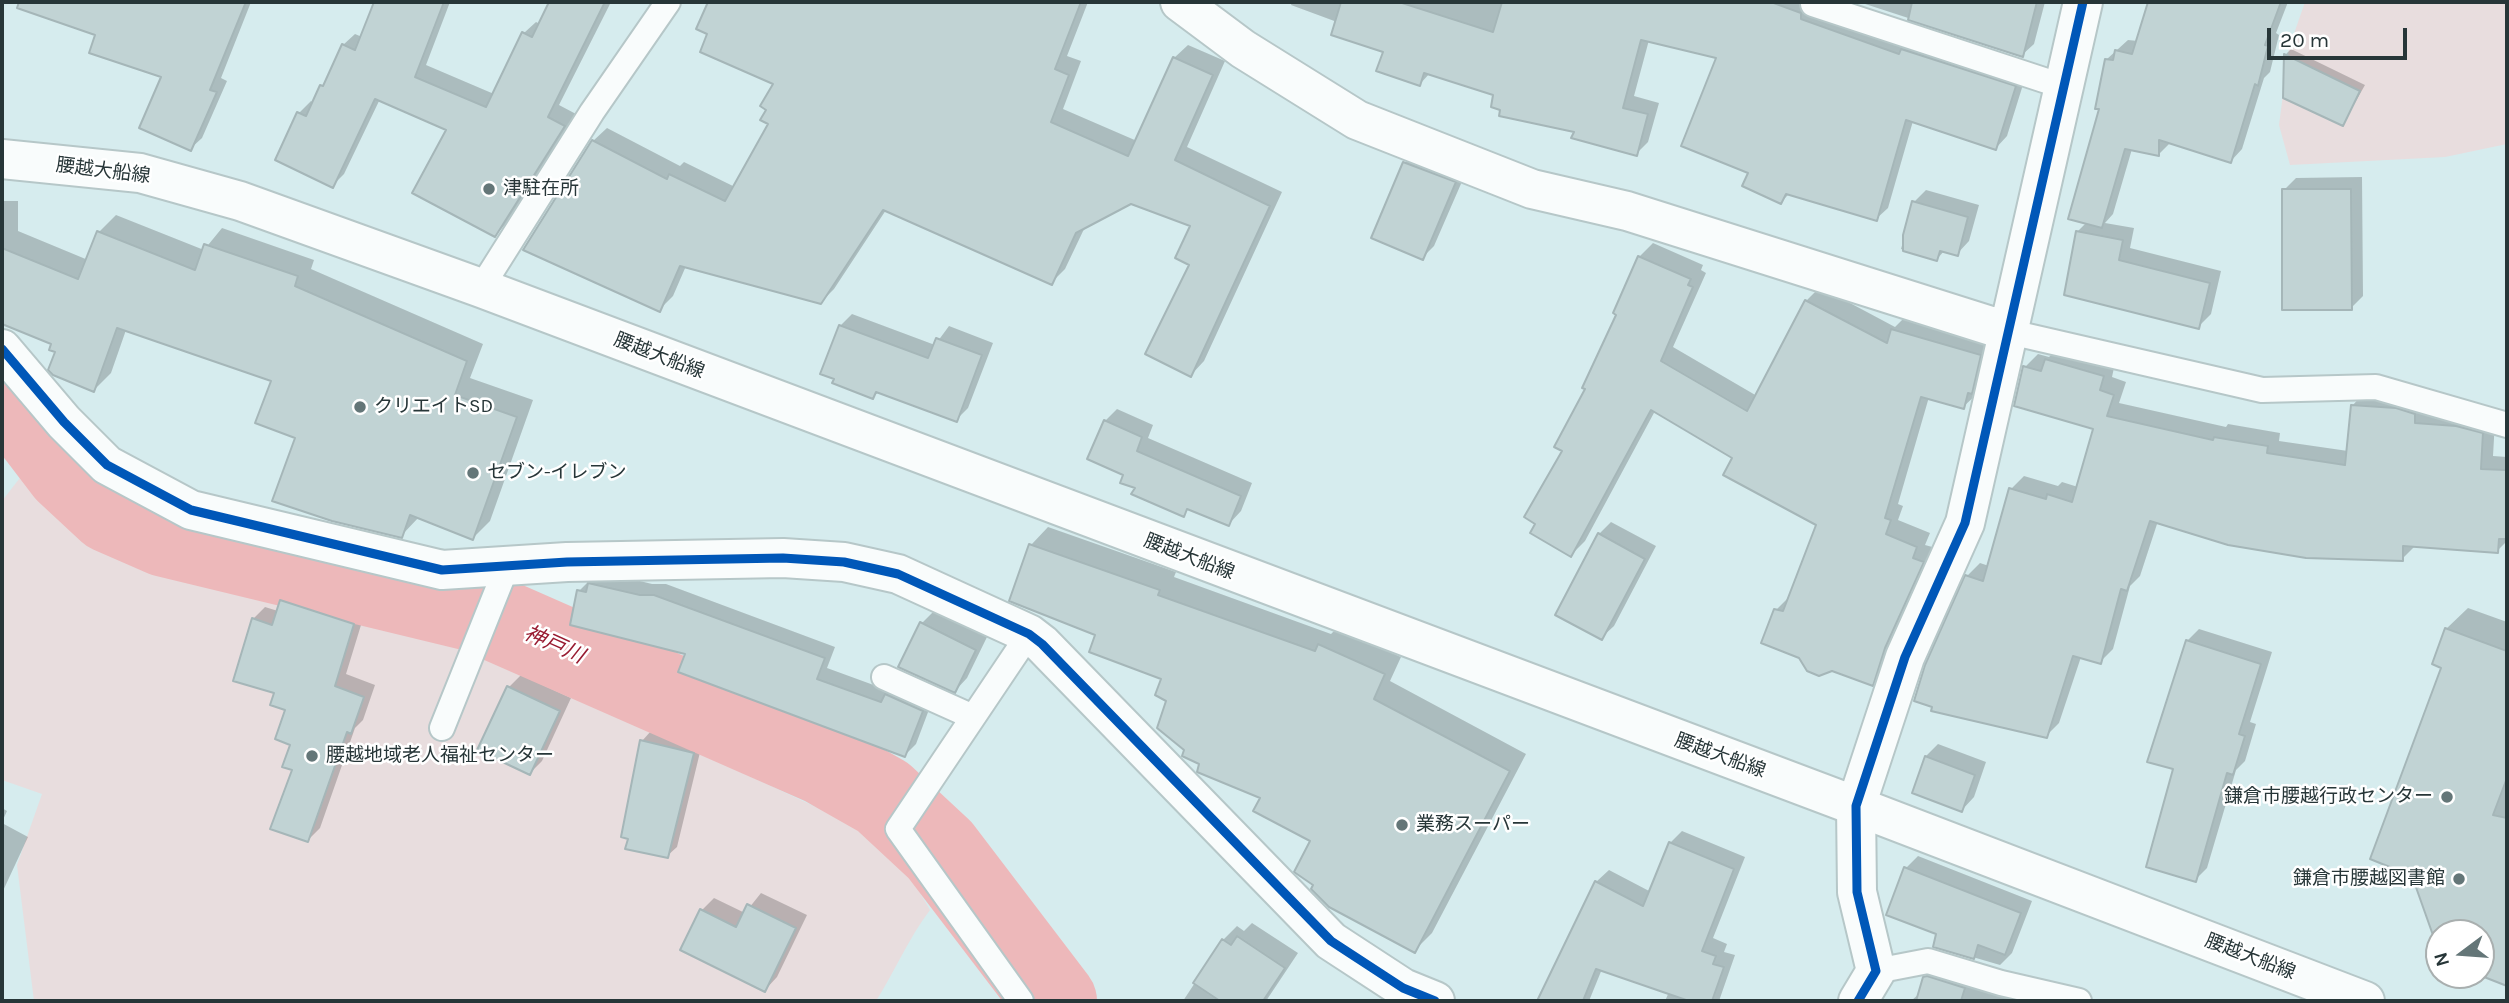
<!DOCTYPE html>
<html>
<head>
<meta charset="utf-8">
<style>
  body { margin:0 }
  #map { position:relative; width:2509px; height:1003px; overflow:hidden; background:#d6ecee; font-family:Karla,sans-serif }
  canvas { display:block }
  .frame { position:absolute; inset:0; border:4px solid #273638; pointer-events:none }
  .north { position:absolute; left:2425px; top:919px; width:70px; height:70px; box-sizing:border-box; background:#fff; border:2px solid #a9afaf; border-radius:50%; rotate:254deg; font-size:19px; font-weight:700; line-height:28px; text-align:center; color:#273638 }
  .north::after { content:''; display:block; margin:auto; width:24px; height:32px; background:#647678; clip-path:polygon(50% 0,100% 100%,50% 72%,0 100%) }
  .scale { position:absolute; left:2267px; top:28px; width:140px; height:32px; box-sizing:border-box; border:4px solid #273638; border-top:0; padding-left:9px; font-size:21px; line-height:24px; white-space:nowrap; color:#273638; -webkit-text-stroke:5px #fff; paint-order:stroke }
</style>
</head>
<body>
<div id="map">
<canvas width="2509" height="1003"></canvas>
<div class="frame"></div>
<div class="north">N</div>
<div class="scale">20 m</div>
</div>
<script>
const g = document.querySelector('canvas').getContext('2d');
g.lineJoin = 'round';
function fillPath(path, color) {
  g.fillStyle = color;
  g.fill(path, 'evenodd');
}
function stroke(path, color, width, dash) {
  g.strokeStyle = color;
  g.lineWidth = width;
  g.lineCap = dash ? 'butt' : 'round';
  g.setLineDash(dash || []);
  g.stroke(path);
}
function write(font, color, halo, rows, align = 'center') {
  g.font = font + ' Karla,"Noto Sans JP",sans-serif';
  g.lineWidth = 5;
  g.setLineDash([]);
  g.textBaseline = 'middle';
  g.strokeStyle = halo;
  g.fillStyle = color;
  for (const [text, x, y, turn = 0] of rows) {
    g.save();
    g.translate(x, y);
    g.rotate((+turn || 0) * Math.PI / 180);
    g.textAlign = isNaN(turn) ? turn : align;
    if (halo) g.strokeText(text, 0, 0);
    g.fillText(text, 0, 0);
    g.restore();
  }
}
fillPath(new Path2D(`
  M2305,2H2507V144L2445,157L2290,165L2279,125L2289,48Z
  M26,470L66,504L174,555L335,602L449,624L523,648L737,770L871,833L910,876L930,910C908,939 895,971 876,1001H34L17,865L42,794L2,780V501Z`), '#e8ddde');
fillPath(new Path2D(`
  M23,2H251L221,78L227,81L202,138L190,149L164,76L98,34L21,8Z
  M376,2H450L426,65L494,94L524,33L536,22L540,24L551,2H611L559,105L576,114L507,223L495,235L449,129L380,99L344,174L332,186L299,113L311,101L314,103L343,45L355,34L362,37Z
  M829,2H1088L1067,56L1081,61L1063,109L1137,141L1174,58L1188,45L1225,61L1187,147L1282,192L1204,361L1191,375L1193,225L1131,202L1085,227L1065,269L1052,282L886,210L834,289L821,302L686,266L673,296L660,309L593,141L607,128L680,166L684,162L735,187L779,118Z
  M1292,2H1815L2026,75L2007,136L1996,148L1913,121L1888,208L1876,219L1789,194L1781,202L1750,172L1718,57L1649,40L1634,96L1659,103L1648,142L1636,154L1502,108L1496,93L1430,73L1420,84L1385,50L1337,22L1291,5Z
  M1859,2H2045L2034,44L2022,55Z
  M2150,2H2288L2276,33L2279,35L2270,72L2264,78L2242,149L2231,161L2171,142L2159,154L2132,149L2113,214L2105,223L2134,228L2130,248L2221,271L2211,314L2198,327L2077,232L2087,222L2107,59L2128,40L2138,41Z
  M2291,49L2365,85L2343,124L2285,55Z
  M1417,151L1467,170L1434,246L1422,258L1405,163Z
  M2362,177L2363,296L2351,308L2284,190L2296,178Z
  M1926,190L1979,205L1969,241L1957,254L1945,250L1937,259L1901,249L1914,202Z
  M2,201H18V231L88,260L99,232L116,215L204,250L222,228L314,260L311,269L483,344L470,378L533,400L490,521L473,538L419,517L401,536L297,436L273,380L126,330L111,373L94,390L53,343L2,323L16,283H2Z
  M1653,243L1703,265L1701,270L1706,273L1673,347L1757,396L1806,301L1820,287L1895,327L1906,316L1993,341L1977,394L1963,407L1929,397L1898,504L1903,506L1898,520L1930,533L1925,545L1936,548L1886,670L1872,684L1776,610L1790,596L1818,524L1735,457L1655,411L1585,541L1571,555L1564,450L1639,257Z
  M852,314L935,345L949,326L993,343L968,408L956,420L879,391L873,397L840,326Z
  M2059,347L2115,363L2112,377L2126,382L2119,403L2226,427L2228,424L2280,433L2279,441L2348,451L2352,406L2365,392L2495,421L2493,456L2507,457V541L2497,551L2415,546L2402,559L2158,521L2140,576L2130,586L2113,649L2100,662L2081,657L2059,723L2046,736L1967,576L1980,563L1989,566L2011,489L2024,476L2058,486L2062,482L2078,487L2095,428L2025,367L2038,354L2049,357Z
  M1117,409L1153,425L1148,438L1252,483L1241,511L1229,524L1190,508L1183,514L1137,487L1105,421Z
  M1611,522L1656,546L1614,626L1601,638L1599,534Z
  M1048,527L1176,572L1174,577L1331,634L1337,628L1401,657L1390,681L1526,754L1432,933L1414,951L1315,884L1313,840L1262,797L1201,763L1186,750L1168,700L1163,678L1097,634L1011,600L1031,545Z
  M608,573L652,584H666L835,647L827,668L890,691L933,699L916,744L905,755L687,653L579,591L590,580Z
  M294,589L365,612L346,674L375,685L363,720L355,728L320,828L308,840L294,769L287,709L276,692L253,619L265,607L278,611L282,601Z
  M2468,608L2507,622V984L2481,974V933H2439V959L2436,938L2446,629Z
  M934,611L987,637L967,678L955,691L901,666L922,623Z
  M2199,629L2272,652L2250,722L2256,724L2245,761L2236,770L2207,868L2195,880L2176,767L2187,641Z
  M521,675L571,698L542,761L530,773L509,687Z
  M651,731L702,744L677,847L667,856L642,741Z
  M1938,744L1986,762L1974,797L1962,810L1926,756Z
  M2,808L7,811L2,822Z
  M2,823L28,837L2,893Z
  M1682,831L1745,857L1713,938L1727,944L1724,952L1735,955L1719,1001H1665L1669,992L1602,969L1589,1001H1540L1556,962L1596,882L1609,870L1651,892L1670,843Z
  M1918,856L2032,901L2012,953L2000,965L1935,946L1939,933L1906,868Z
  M761,893L807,915L777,977L765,990L702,910L714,898L745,913Z
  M1252,923L1298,953L1266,1001H1183L1223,940L1237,926L1244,931Z
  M1937,966L2055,1001H1911L1920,993L1925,978Z`), '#0003');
stroke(new Path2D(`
  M2,386L67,471L110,511L165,535L475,610L823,763L883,797L940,850L1055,1001`), '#edb8ba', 84);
const building = new Path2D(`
  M19,2H246L210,90L217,92L191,151L139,128L161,77L89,53L95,35L17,8Z
  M374,2H444L415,77L486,107L522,32L532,37L549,2H605L548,117L565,126L495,237L412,193L446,130L375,99L333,188L275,160L297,112L306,116L320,85L323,86L342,44L355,50Z
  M708,2H1081L1055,69L1069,75L1051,122L1128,156L1173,57L1213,75L1175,160L1270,206L1191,377L1145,354L1189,265L1175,258L1190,226L1131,204L1076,233L1052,285L883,210L821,304L680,266L660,312L523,250L592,140L667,179L669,174L725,201L768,124L760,120L766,110L760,106L773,84L700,52L707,34L696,29Z
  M1341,2H1399L1493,32L1502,2H1771L1801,13V19L1899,54L1901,49L2016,86L1996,150L1906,120L1877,221L1786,194L1781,204L1742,186L1748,173L1681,146L1716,58L1641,40L1623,108L1648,114L1637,156L1571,138L1574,132L1499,116L1500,110L1491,107L1493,95L1424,73L1420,86L1376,71L1383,52L1331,35Z
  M1912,2H2037L2023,57L1908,20Z
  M2148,2H2281L2265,45L2268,46L2258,86L2255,84L2231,163L2159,140V156L2125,149L2102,228L2068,219L2099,109H2095L2105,59L2113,60L2115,50L2132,54Z
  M2284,54L2360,91L2343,126L2283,98Z
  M1403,162L1456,182L1423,260L1371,238Z
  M2282,189H2351L2352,310H2282Z
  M1912,201L1968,217L1958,256L1940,251L1937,261L1903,251V235Z
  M97,231L195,270L204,244L298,276L295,286L467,361L455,395L517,417L473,540L410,515L402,538L332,521L272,501L295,438L255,423L271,381L117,328L94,392L53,375L48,370L55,352L49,350L51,344L2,324V248L78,279Z
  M2076,231L2123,240L2119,260L2210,283L2199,329L2064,295Z
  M1638,256L1691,279L1688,285L1693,287L1661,361L1747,411L1805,300L1887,343L1891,329L1981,355L1972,394L1968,393L1964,409L1921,397L1885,518L1891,520L1886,534L1917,547L1913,558L1924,562L1885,648L1873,686L1832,671L1819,676L1807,671L1799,658L1761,643L1774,609L1783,611L1816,525L1723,475L1732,458L1651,410L1571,557L1530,533L1535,524L1524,517L1562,451L1554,447L1585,389L1582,388L1616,315L1613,313Z
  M839,325L928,358L936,338L982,355L957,422L876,392L873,399L832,383L834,379L820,374Z
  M2045,359L2104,376L2100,390L2114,395L2107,416L2213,440L2214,437L2268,446L2267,453L2345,465L2351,405L2396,408L2415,414V423L2456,426L2483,433L2481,469L2507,470V539H2499L2498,553L2403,546V561L2306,558L2228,545L2150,521L2127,591L2121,589L2101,664L2073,656L2047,738L1931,711L1932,707L1914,701L1925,665L1965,575L1983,581L2009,488L2046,499L2047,494L2072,502L2093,429L2014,406L2023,366L2041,371Z
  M1104,420L1142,437L1137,451L1241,496L1229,526L1187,509L1184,517L1131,494L1135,488L1120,483L1123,475L1087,459Z
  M1598,533L1645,559L1602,640L1555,615Z
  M1029,544L1160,590L1158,595L1315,651L1318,644L1385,674L1374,699L1510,771L1415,953L1329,907L1311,889L1313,885L1294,872L1310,841L1253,811L1260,798L1197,772L1199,764L1182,756L1184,750L1157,728L1166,701L1155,695L1161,679L1089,652L1095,635L1009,601Z
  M588,583L640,595H654L825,658L817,679L881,702L885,694L923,711L905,757L678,672L685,654L570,625L577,590L586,592Z
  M280,600L354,624L335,686L364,697L351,734L347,732L308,842L270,829L292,770L282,767L290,745L275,739L285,710L270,705L274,693L233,681L252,618L272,625Z
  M920,622L976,650L955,693L898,667Z
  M2445,628L2507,651V778L2493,815L2507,818V986L2479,975L2481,933H2439V960L2427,956L2434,938L2412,876L2370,859L2441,668L2432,664Z
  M2186,640L2261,664L2239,734L2245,736L2233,775L2227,773L2196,882L2146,867L2173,769L2147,762Z
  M507,686L560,711L530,775L477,750Z
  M640,740L694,753L668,858L625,849L628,839L621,837Z
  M1925,756L1975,775L1962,812L1912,793Z
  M1669,842L1734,869L1702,951L1716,956L1713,964L1724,967L1712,1001H1689L1596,969L1583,1001H1537L1595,881L1643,906Z
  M1904,867L2021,913L2005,955L1978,945L1974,959L1933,947L1936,934L1886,915Z
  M747,904L796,928L765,992L680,950L700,909L736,927Z
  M1237,936L1285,968L1263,1001H1220L1193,983L1222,939L1231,945Z
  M1927,976L1965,988L1961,1001H1916L1923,977Z`);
fillPath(building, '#c1d3d4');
stroke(building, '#a5b6b8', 2);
const service = new Path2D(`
  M1813,4L2065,87
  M481,288L592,112L668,2
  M2010,332L2262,390L2376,387L2507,425
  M884,677L973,717
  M442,728L507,566
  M1876,971L1928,961L2001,983L2079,1001
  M1021,1001L898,829L1029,634`);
const minor = new Path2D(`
  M1180,2L1243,49L1357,120L1532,189L1627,211L2010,332
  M2,349L64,422L107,465L191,510L442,570L567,562L783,558L844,562L898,574L1029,634L1042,644L1331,941L1403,988L1435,1001
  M1858,1001L1876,971L1857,892L1856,806L1905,657L1965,523L2083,2`);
const secondary = new Path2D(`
  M2,159L140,173L240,201L481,288L1856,806L2365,1001`);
stroke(service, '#b6c7c8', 28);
stroke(minor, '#b6c7c8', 42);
stroke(secondary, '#b6c7c8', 42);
stroke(service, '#f9fcfc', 24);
stroke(minor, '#f9fcfc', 38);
stroke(secondary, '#f9fcfc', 38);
stroke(new Path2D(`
  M2,349L64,422L107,465L191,510L442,570L567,562L783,558L844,562L898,574L1029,634L1042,644L1331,941L1403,988L1435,1001
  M1858,1001L1876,971L1857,892L1856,806L1905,657L1965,523L2083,2`), '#0057b8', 9);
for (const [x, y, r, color] of [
  [489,189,7,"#647678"],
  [360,407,7,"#647678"],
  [473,473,7,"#647678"],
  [312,756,7,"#647678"],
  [2447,797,7,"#647678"],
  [1402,825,7,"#647678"],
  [2459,879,7,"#647678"]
]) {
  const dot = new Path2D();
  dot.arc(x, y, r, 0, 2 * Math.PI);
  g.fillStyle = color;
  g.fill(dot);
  stroke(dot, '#fff', 2.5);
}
write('19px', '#273638', '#fff', [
  ["腰越大船線",103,171,7],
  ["腰越大船線",659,356,21],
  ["腰越大船線",1189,557,21],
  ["腰越大船線",1720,756,20],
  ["腰越大船線",2250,957,21]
]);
write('19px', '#273638', '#fff', [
  ["津駐在所",503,189],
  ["クリエイトSD",374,407],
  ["セブン-イレブン",487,473],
  ["腰越地域老人福祉センター",326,756],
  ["鎌倉市腰越行政センター",2433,797,"right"],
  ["業務スーパー",1416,825],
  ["鎌倉市腰越図書館",2445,879,"right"]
], 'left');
write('italic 21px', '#981b31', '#fff', [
  ["神戸川",554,645,24]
]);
</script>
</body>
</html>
